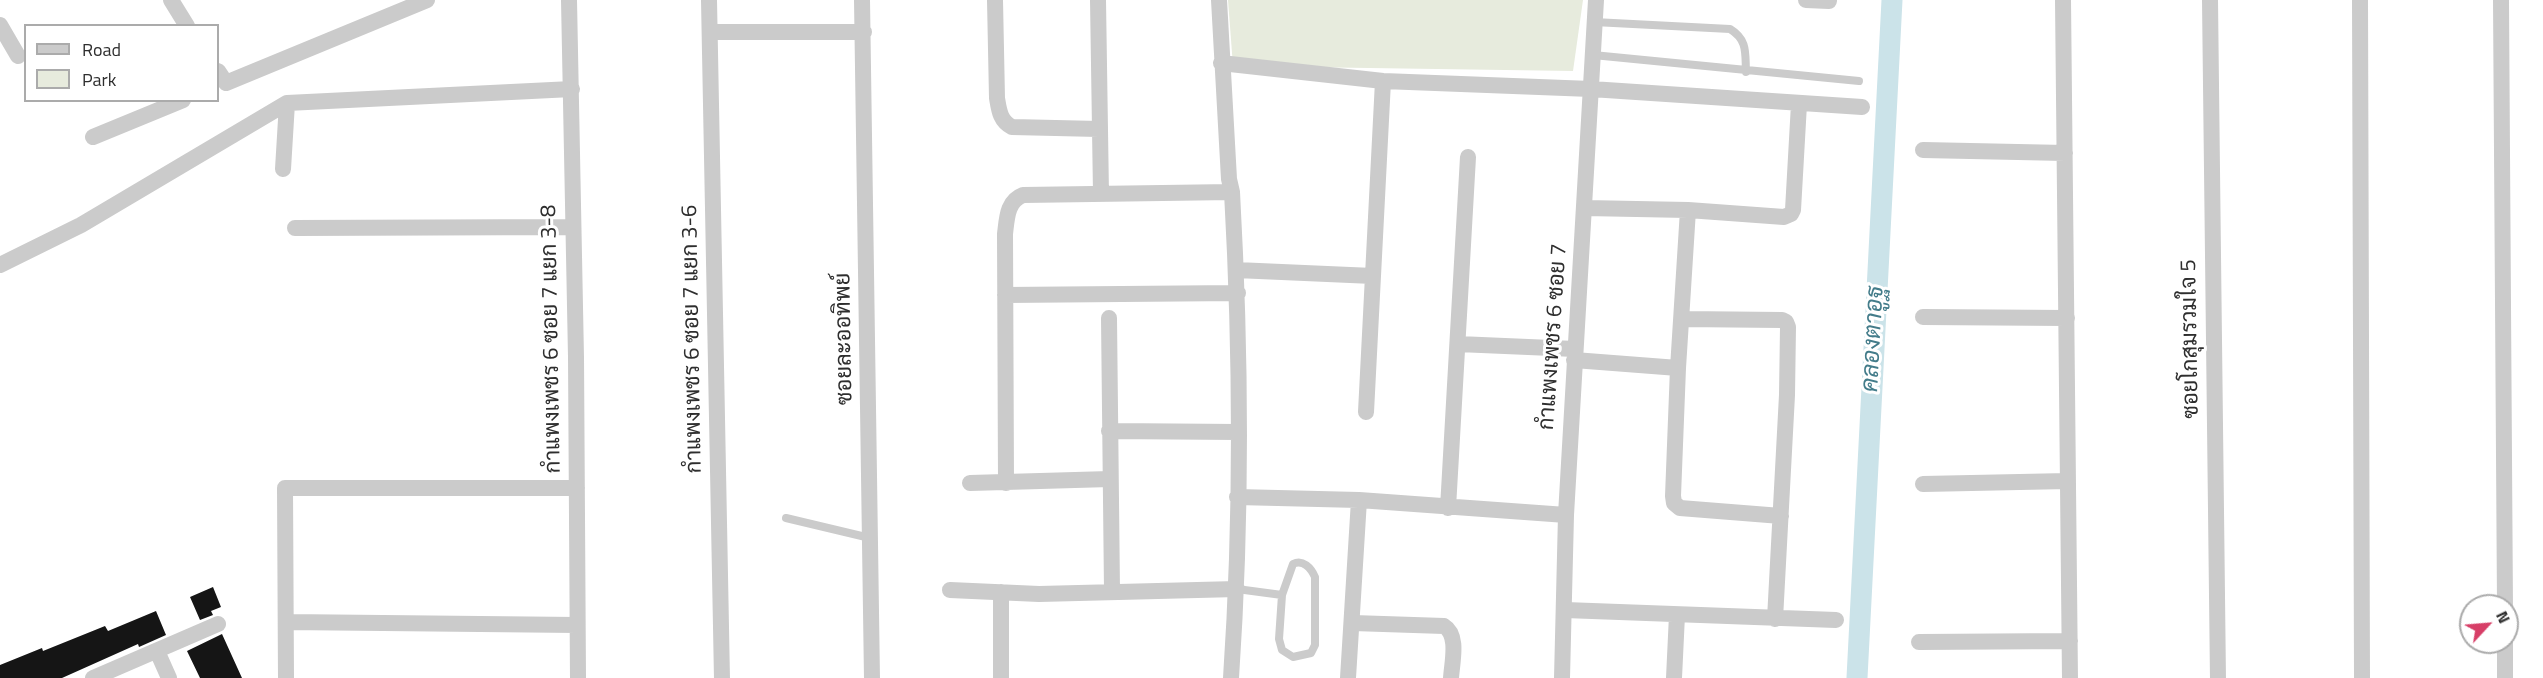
<!DOCTYPE html>
<html>
<head>
<meta charset="utf-8">
<style>
  body { margin:0 }
  #map { position:relative; width:2543px; height:678px; overflow:hidden; background:#fff; font-family:"Titillium Web",sans-serif }
  canvas { display:block }
  .legend { position:absolute; left:24px; top:24px; width:195px; height:78px; box-sizing:border-box; background:#fff; border:2px solid #ababab; margin:0; padding:8px 10px; list-style:none; font-size:18px; color:#2e2e2e }
  .legend li { display:flex; align-items:center; gap:12px; height:30px }
  .legend b { width:30px; border:2px solid #ababab }
  .north { position:absolute; left:2459px; top:594px; width:60px; height:60px; box-sizing:border-box; background:#fff; border:2px solid #ababab; border-radius:50%; rotate:64deg; font-size:16px; font-weight:700; line-height:24px; text-align:center; color:#2e2e2e }
  .north::after { content:''; display:block; margin:auto; width:21px; height:27px; background:#d73e67; clip-path:polygon(50% 0,100% 100%,50% 72%,0 100%) }
</style>
</head>
<body>
<div id="map">
<canvas width="2543" height="678"></canvas>
<ul class="legend">
<li><b style="height:8px;background:#cbcbcb"></b>Road</li>
<li><b style="height:16px;background:#e7ebdd"></b>Park</li>
</ul>
<div class="north">N</div>
</div>
<script>
const g = document.querySelector('canvas').getContext('2d');
g.lineJoin = 'round';
function fillPath(path, color) {
  g.fillStyle = color;
  g.fill(path, 'evenodd');
}
function stroke(path, color, width, dash) {
  g.strokeStyle = color;
  g.lineWidth = width;
  g.lineCap = dash ? 'butt' : 'round';
  g.setLineDash(dash || []);
  g.stroke(path);
}
function write(font, color, halo, rows, align = 'center') {
  g.font = font + ' "Titillium Web",Sarabun,sans-serif';
  g.lineWidth = 6;
  g.setLineDash([]);
  g.textBaseline = 'middle';
  g.strokeStyle = halo;
  g.fillStyle = color;
  for (const [text, x, y, turn = 0] of rows) {
    g.save();
    g.translate(x, y);
    g.rotate((+turn || 0) * Math.PI / 180);
    g.textAlign = isNaN(turn) ? turn : align;
    if (halo) g.strokeText(text, 0, 0);
    g.fillText(text, 0, 0);
    g.restore();
  }
}
fillPath(new Path2D(`
  M1228,0H1583L1573,71L1233,66Z`), '#e7ebdd');
stroke(new Path2D(`
  M1857,678L1892,0`), '#cbe3e9', 21);
fillPath(new Path2D(`
  M213,587L221,607L211,611L213,615L200,620L190,597Z
  M156,611L166,635L139,647L138,644L62,678H0V665L42,648L43,651L105,626L108,631Z
  M222,634L242,678H200L187,651Z`), '#151515');
stroke(new Path2D(`
  M1594,22L1730,29C1748,40 1745,53 1746,72
  M1593,55L1859,81
  M786,518L870,538
  M1237,589L1282,595L1293,564C1303,559 1311,568 1315,577V645L1311,653L1293,657L1282,650L1279,639L1282,595`), '#cbcbcb', 8);
stroke(new Path2D(`
  M171,0L187,26
  M569,0L576,357L578,678
  M709,0L722,678
  M862,0L872,678
  M995,0L997,98C999,110 1000,121 1012,127L1099,129
  M1098,0L1101,194
  M1219,0L1229,179L1232,192C1241,354 1242,517 1231,678
  M1806,0L1829,1
  M2063,0L2070,678
  M2210,0L2218,678
  M2360,0L2362,678
  M2501,0L2505,606
  M0,25L18,56
  M710,32H864
  M1221,63L1383,81L1591,89L1862,107
  M218,71L226,83L427,0
  M93,137L183,100
  M1923,150L2065,153
  M283,169L287,103
  M1585,208L1688,210L1784,217L1791,214L1793,210L1799,104
  M1688,210L1678,368L1673,496L1674,503L1680,508L1781,516
  M295,228L573,227
  M0,265L81,225L287,103L572,89
  M1236,270L1373,276
  M1005,295L1238,293
  M1923,317L2067,318
  M1109,318L1112,591
  M1682,319L1782,320L1786,322L1788,327L1787,395L1775,619
  M1458,344L1575,349
  M1574,360L1678,368
  M1366,412L1383,81
  M1109,431L1238,432
  M970,483L1110,479
  M1006,483L1005,234C1007,218 1007,201 1023,195L1232,192
  M1923,484L2068,481
  M1237,497L1359,500L1566,515
  M1448,508L1468,157
  M950,590L1039,594L1237,589
  M1565,610L1836,620
  M286,622L577,625
  M1353,623L1444,626C1459,635 1452,662 1451,678
  M1919,642L2070,641
  M2505,642V678
  M157,651L169,678
  M93,678L218,624
  M286,678L285,488H577
  M1001,678V592
  M1348,678L1359,500
  M1562,678L1566,515L1596,0
  M1674,678L1677,615`), '#cbcbcb', 16);
write('22px', '#2e2e2e', '#fff', [
  ["กำแพงเพชร 6 ซอย 7",1554,337,-86],
  ["กำแพงเพชร 6 ซอย 7 แยก 3-8",552,339,-91],
  ["กำแพงเพชร 6 ซอย 7 แยก 3-6",693,339,-91],
  ["ซอยละออทิพย์",845,339,-91],
  ["ซอยโกสุมรวมใจ 5",2191,339,-91]
]);
write('italic 24px', '#437c8a', '#fff', [
  ["คลองตาอูฐ",1874,339,-87]
]);
</script>
</body>
</html>
